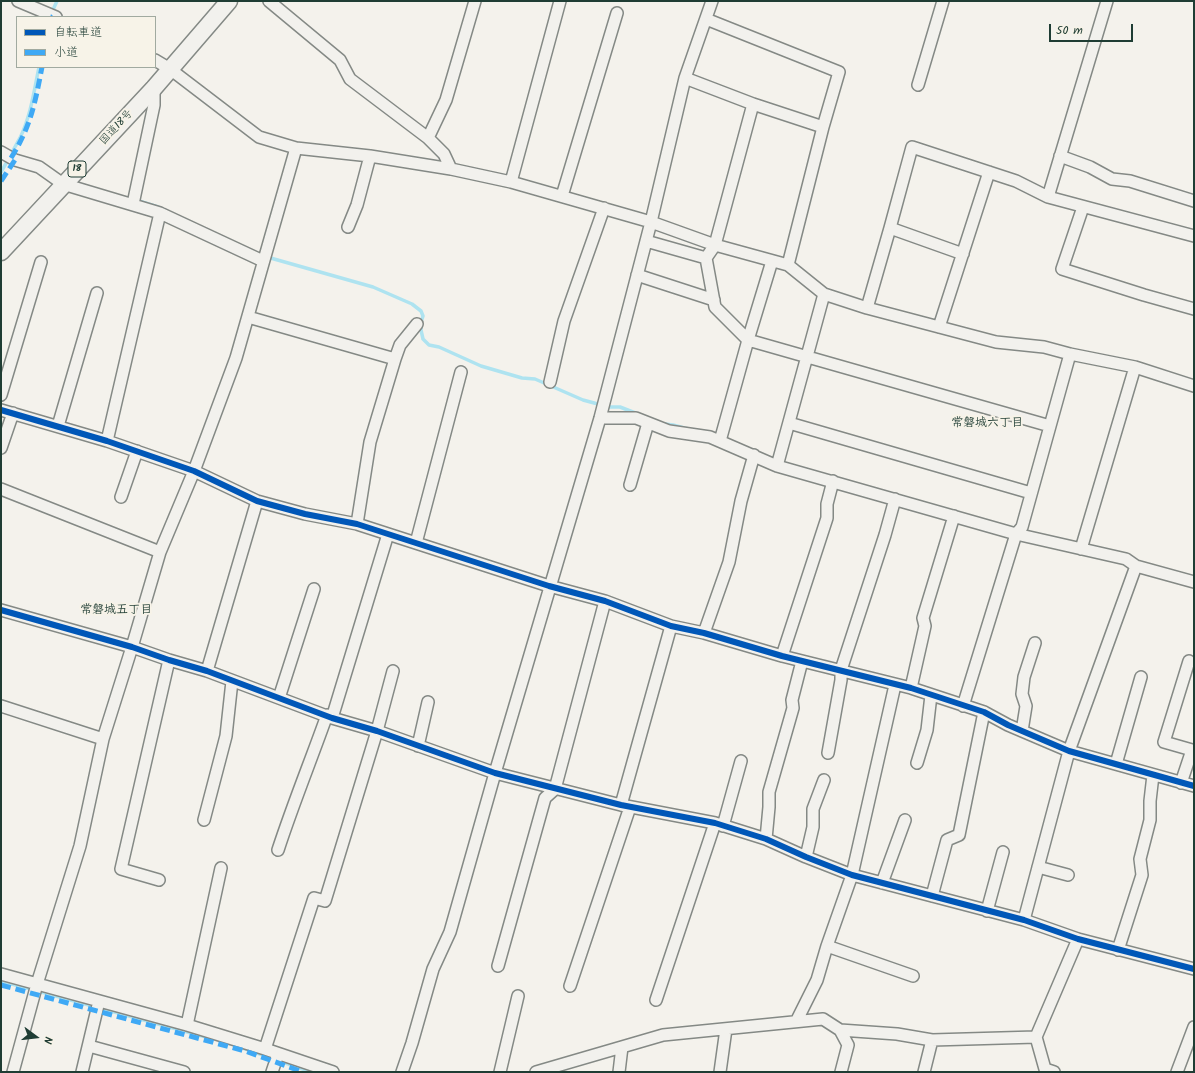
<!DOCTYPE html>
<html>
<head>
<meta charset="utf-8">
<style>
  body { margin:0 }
  #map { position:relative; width:1195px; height:1073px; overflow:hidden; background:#f4f2ec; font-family:Kalam,"Klee One",sans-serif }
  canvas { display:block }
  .frame { position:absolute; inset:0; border:2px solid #1f3d34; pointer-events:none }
  .legend { position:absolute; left:16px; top:16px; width:140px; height:52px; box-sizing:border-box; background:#f7f3e8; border:1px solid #a1aaa0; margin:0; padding:5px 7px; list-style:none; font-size:12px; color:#1f3d34 }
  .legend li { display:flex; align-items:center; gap:8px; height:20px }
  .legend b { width:20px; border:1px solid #a1aaa0 }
  .north { position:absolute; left:16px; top:1017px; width:40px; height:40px; -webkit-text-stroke:3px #f7f3e8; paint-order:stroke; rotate:105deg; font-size:11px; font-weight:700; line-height:16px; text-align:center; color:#1f3d34 }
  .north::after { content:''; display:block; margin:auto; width:14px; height:18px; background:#1f3d34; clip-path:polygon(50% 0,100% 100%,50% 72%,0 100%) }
  .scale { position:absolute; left:1049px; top:24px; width:84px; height:18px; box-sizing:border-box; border:2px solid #1f3d34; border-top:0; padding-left:5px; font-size:12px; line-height:14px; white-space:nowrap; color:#1f3d34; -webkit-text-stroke:3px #f7f3e8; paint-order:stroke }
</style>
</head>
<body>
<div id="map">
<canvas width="1195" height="1073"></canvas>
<div class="frame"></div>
<ul class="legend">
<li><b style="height:5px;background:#0057b8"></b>自転車道</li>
<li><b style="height:5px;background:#3fa9f5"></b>小道</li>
</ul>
<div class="north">N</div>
<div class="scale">50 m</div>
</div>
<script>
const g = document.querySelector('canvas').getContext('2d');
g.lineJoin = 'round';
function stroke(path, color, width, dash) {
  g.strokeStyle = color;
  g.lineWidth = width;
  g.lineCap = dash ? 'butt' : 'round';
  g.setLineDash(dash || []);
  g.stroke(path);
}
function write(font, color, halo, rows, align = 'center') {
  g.font = font + ' Kalam,"Klee One",sans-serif';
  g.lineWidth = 4;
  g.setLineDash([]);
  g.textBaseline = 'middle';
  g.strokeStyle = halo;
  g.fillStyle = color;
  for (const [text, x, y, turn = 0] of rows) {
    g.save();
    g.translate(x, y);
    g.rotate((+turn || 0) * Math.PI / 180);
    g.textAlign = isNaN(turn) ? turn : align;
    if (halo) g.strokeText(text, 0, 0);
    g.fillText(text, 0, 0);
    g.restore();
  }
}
stroke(new Path2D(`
  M52,12L57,1
  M11,154C14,149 17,143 20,138C31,115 34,91 39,67
  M1,172L8,160
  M136,200L158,207
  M267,257L373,287L412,304L421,311L423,316L421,322V330L423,339L429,345L439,347L481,366L522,378L535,379L583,400L609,407H620L638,414
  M665,424L673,425L688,429
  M1,981L213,1039
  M237,1046L311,1072`), '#aee3f0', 3.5);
const minor = new Path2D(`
  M18,1L56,17
  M269,1L340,60L350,79L428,138L444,154L451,169
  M706,19L839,72L823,127L788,265
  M155,60L170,69L259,137L296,148L370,156L451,169L511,182L651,222L715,245L788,265L824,294L867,308L996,342L1044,347L1070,354L1135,367L1194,386
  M685,78L753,104L823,127
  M918,85L943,1
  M753,104L715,245L706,258L715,307L748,340L1050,426
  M428,138L446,100L475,1
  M1,152L15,160L39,167L63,184L160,213L263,261
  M1060,156L1090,167L1112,179L1130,181L1194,201
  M511,182L560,1
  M562,196L617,13
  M1048,197L1107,1
  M133,204L154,105V88
  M1083,207L1062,269L1144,295L1194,309
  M348,227L357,205L370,156
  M890,228L963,254
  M646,241L706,258
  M637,275L714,300
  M867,308L890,228L912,147L1016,181L1048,197L1194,236
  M248,317L395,359L370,442L357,524
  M939,327L989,172
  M395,359L400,345L417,324
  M550,382L564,321L604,208
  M1,395L41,262
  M1,410L107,441L194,471L257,501L305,514L357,524L549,586L605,601L671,626L704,633L782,656L911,688L984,712L1008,725L1069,751L1194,786
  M600,418H636L669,431L710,437L777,466L1016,534L1126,559L1136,566
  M789,423L1031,493
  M58,426L97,293
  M107,441L160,213
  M720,441L748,340L772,261
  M1,448L13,413
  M777,466L824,294
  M630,485L648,423
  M1,489L160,552
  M121,497L137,451
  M416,543L461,372
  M1081,549L1135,367
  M1,610L132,647L169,660L207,671L332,718L377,731L495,773L621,805L715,823L766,839L806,857L852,875L1024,920L1078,939L1194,969
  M704,633L729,562L741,501L754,455
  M782,656L827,518V504L833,481
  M207,671L257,501
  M911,688L925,626L923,618L954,516
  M279,698L314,589
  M1,706L103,739
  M963,706L1016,534L1022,527L1070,354
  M332,718L388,534
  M1022,731L1026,706L1022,694L1024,677L1035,643
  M418,746L428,702
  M828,753L841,680V670L885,535L895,499
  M917,763L927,730L931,695
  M1116,764L1141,677
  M1181,783L1192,750L1164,742L1189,661
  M621,805L671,626
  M204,820L226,736L232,681
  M723,826L741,761
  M766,839L769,807V792L793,708L792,700L802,661
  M278,850C293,804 311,760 327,715
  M806,857L813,827V809L824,780
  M1038,867L1068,875
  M159,880L121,869L169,660
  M882,883L905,820
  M932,896L947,840L959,835L984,712
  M987,911L1003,852
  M1024,920L1069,751L1136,566L1194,582
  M827,946L913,976
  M1118,950L1142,875L1140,859L1150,820V801L1153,775
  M498,966L545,798L555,789L605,601
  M1,974L187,1025L265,1049L333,1072
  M570,986L630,807
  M656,1000L715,823
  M797,1020L817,980L827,946L852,875L895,685
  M187,1025L221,868
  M840,1030L897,1034L932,1040L1036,1037
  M89,1046L184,1072
  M265,1049L314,898L325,901L377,731L393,671
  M13,1072L37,984L80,846L103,739L132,647L160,552L194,471L236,358L296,148
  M82,1072L99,1001
  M272,1072L278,1054
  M402,1072L412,1043L433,969L450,932L495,773L600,418L651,222L685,78L712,1
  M500,1072L518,996
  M536,1072L663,1035L823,1019L840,1030L848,1045L841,1072
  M619,1072L622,1047
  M720,1072L726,1029
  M924,1072L932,1040
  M1054,1072L1045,1069L1036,1037L1078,939
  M1177,1072L1194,1027`);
const highway = new Path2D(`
  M1,252L154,88L229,1`);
stroke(minor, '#848985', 14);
stroke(highway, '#848985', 19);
stroke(minor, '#f2f1ed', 11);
stroke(highway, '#f2f1ed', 16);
stroke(new Path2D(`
  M52,17L53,16
  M11,158C31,126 35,103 42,67
  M1,181L15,160
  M1,985L245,1051L303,1072`), '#3fa9f5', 5, [10, 5]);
stroke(new Path2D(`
  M1,410L107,441L194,471L257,501L305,514L357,524L549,586L605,601L671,626L704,633L782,656L911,688L984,712L1008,725L1069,751L1194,786
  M1,610L132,647L169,660L207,671L332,718L377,731L495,773L621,805L715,823L766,839L806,857L852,875L1024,920L1078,939L1194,969`), '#0057b8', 6);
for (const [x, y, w] of [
  [77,169,18]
]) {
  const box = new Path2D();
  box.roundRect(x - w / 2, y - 8, w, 16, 3);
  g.fillStyle = '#f7f3e8';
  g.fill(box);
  stroke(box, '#1f3d34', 1);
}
write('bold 10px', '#1f3d34', null, [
  ["18",77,169]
]);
write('11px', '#1f3d34', '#f7f3e8', [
  ["国道18号",117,128,-47]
]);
write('bold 12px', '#1f3d34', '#f7f3e8', [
  ["常磐城六丁目",987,424],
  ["常磐城五丁目",116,611]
]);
</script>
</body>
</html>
